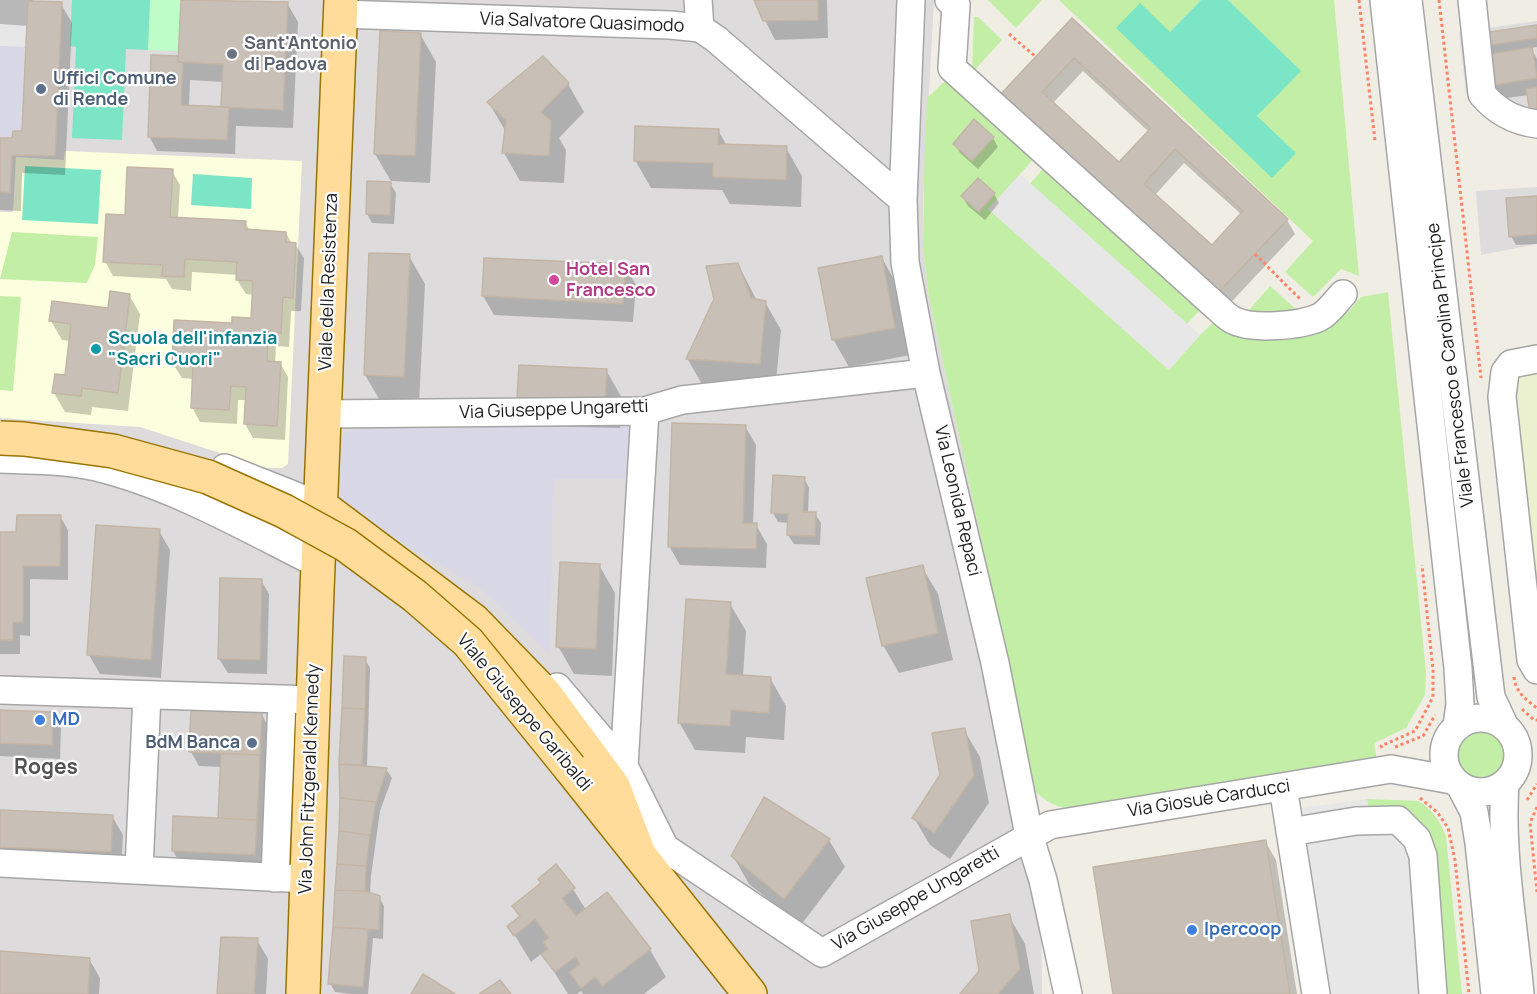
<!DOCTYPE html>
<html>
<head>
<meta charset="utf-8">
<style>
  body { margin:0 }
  canvas { display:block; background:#f0ede4 }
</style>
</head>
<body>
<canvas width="1537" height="994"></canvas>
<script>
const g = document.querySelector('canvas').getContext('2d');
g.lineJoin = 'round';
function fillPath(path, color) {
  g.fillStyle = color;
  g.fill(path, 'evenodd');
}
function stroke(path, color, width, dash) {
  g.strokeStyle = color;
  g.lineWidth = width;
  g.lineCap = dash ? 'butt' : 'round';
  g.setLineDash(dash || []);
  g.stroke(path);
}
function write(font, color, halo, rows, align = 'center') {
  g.font = font + ' Manrope,sans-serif';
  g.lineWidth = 4.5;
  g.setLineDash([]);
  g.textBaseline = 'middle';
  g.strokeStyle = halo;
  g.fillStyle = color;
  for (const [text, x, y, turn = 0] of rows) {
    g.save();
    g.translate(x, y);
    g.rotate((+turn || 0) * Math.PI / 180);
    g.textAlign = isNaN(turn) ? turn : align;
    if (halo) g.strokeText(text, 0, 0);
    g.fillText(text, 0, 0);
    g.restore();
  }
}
fillPath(new Path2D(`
  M0,0H934L923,200V247L929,297L1039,806L1042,994H0Z
  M1537,21V134L1481,111L1466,93L1459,32Z
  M1537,187V244L1481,255L1476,191Z`), '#dddbdb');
fillPath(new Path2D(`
  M65,151L302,161L288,464L282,468H266L140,427L0,418V212H13L16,157L64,160Z`), '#fcffde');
fillPath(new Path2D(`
  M1537,366V591L1516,380L1526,369Z`), '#ebf0ce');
fillPath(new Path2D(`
  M988,0H1042L1016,28Z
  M1059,0H1201L1170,32L1257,116L1300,71L1228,0H1334L1359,276L1341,269L1313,297L1285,272L1313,241Z
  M974,17H978L1002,40L972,73Z
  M948,78L1037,155L989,209L1169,370L1200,335L1218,318L1303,331L1349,311L1361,297L1388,292L1426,672L1425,695L1406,728L1374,743L1377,761L1068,808C1054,807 1046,801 1036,792L929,297L923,247L924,177L927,98Z
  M1047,164L1205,305L1187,324L1030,184Z
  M12,232L98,237L95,265L87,283L0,279Z
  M1270,286L1299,312L1244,316Z
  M0,296L21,297L13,391L0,390Z
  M1455 757a27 27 0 1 1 54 0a27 27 0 1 1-54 0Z
  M1367,799L1419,801C1432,809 1441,823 1446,837L1462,994H1442L1369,811Z`), '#c3eea6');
fillPath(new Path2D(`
  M150,0H181L178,51L148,50Z`), '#befdc8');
fillPath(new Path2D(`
  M72,0H150L148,50L126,49L122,140L72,138L76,47L70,46Z
  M1201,0H1228L1301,71L1257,116L1296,153L1272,178L1116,28L1140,3L1170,32Z
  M25,166L101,170L98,224L22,220Z
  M193,174L252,178L251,209L191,205Z`), '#7ce5c5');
fillPath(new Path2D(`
  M0,0H28L25,47L0,46Z
  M1020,174L1200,335L1169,370L988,209Z
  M1367,799L1369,811L1411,816L1442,994H1308L1279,811Z`), '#e7e7e7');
fillPath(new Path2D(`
  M0,46L25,47L22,131H13L12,138H0Z
  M374,423L632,425L630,479H554L549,654L482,589L334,503L338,441L347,432Z`), '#d9d8e6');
fillPath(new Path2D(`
  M0,0H33L32,3L61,4L72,23L65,175L22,173L21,211L0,210V139L14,140L23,133L28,26L0,24Z
  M182,0L287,3L298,22L293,128L236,126L235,154L157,151L149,136L153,57L179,58ZM190,80L224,82L223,109L189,107Z
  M755,0H827L828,38L775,40Z
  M1072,20L1287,220L1295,234L1222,312L1008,111ZM1083,71L1149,132L1119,164L1053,103ZM1184,163L1242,215L1212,247L1155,195Z
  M1537,26V47L1531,48L1537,59V121L1529,95L1499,99L1491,85L1486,45Z
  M420,34L436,62L430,183L391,181L375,154Z
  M543,58L568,84L584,112L559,138L566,150L564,183L520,181L504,153L506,132L489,103Z
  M718,130L727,146L786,148L802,176L801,207L730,204L722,190L651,188L635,160Z
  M993,138L998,147L978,169L960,153L955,144Z
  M172,171L180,185L178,218L245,222L250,231L286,233L292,244H295L304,258L301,311H291L289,347L276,346L275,363H280L288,377L285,440L253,438L245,424L247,400H238L237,424L200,422L192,407L194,379L182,378L173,364L233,325L253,319L254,295L246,294L237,280L238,275L192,272L191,291L172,289L166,279L113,276L105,261L126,217Z
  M390,183L396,193L394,224L372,223L367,214Z
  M994,194L999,203L985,220L968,206L963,197Z
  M1537,199V244L1516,245L1511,236Z
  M409,256L425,284L419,404L381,402L365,375Z
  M882,258L897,285L910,355L849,367L833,339Z
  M485,259L625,266L636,285L633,322L494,315L483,296Z
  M738,264L757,301L765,302L781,330L775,391L703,386L687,358Z
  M129,295L140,314L128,411L92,407L91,415L65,412L54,393L66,376L71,341L62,340L51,321L109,309Z
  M606,370L622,398L620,428L535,426L519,398Z
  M745,426L756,445L753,525H756L767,544L766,568L680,565L669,546Z
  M804,478L809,488L808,513L815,514L821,523L820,545L794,544L788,535L789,523L778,522L773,513Z
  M60,516L68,530V580L30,579V636L20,635V654H0V533H18Z
  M159,531L170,550L161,678L100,674L89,655Z
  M599,565L615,593L612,676L574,674L558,646Z
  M922,567L938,594L953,660L899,673L883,645Z
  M221,579L261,580L269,594L267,674L228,673L219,659Z
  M730,604L746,631L743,676L770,678L786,706L784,740L746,737L745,753L695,750L679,722Z
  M365,659L370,668L367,767L386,769L392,778L380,811L371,876L370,894L379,897L384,906L383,939L373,938L368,994H351L335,992L330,983L340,831L341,764Z
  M0,712L53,714L61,728L60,759L0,756Z
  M261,713L269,728L263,869L181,865L173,851L175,817L220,819L222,767L199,766L191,752Z
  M964,730L980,757L989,803L950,859L930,845L914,818L941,776Z
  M0,811L112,816L123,835L121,871L0,865Z
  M829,840L845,867L801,925L749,884L733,856Z
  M1265,841L1276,860L1297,994H1115Z
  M573,889L586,910L650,950L666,977L644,994H583L581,991L577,994H568L542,953L531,962L509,926L521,917L514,906Z
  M1009,916L1025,944L1034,994H962L981,971Z
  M257,940L268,959L266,994H219Z
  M0,952L89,959L100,978L99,994H0Z`), '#0003');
const building = new Path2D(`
  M181,0L288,2L283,110L221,107L223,64L178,62Z
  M754,0H818V20L763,21Z
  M28,1L62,2L55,156L12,155L10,193L0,192V138H12L13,131H22Z
  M1072,18L1288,219L1213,298L998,97ZM1074,58L1151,128L1119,162L1042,92ZM1175,149L1243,211L1212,245L1144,184Z
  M1537,25V38L1484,46L1483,33Z
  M380,31L421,33L415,156L374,154Z
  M1532,47L1537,78L1489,86L1484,55Z
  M151,55L178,56V62H183L181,105L229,107L227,140L148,137Z
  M543,56L569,83L541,112L551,121L549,156L502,153L506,121L487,102Z
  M1537,87V111L1530,112L1526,89Z
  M974,119L994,137L972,161L953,144Z
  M635,126L719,129L718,144L787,146L786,180L713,177V163L634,161Z
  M127,167L173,169L170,217L246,221L245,229L286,232V242L296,243L293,298L283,297L281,333L268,332L267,361L281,362L277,426L244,424L246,387L231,386L229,410L191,408L193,366L172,364L174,320L232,323V317L251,318L253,281L236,280L237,262L185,259L184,277L162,276L163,265L103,262L106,214L125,215Z
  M978,178L995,193L979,212L961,196Z
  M367,181L391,182L390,215L366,214Z
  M1537,196V234L1509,237L1506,198Z
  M369,253L410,254L404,377L364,375Z
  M882,256L895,328L832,340L818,268Z
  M484,258L626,264L623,304L482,296Z
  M738,263L751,298L766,301L760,364L686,359L714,299L706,266Z
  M110,291L130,294L118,393L82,388L81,396L52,393L55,374L65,375L71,324L49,321L52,301L108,308Z
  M519,365L607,369L605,401L517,398Z
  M672,423L746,425L743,523H757L756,549L668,547Z
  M773,475L805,477L803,512H816L815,536L787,535L788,514L771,513Z
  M17,515H61L60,566H23V622H13V640H0V532H16Z
  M96,525L160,529L151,660L87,655Z
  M560,562L600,564L596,649L556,647Z
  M923,565L938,633L882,646L866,578Z
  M220,578L262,579L260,660L218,659Z
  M686,599L731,602L726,674L771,677L769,713L731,710L730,726L678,723Z
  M344,656L366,657L365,709L342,708Z
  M342,708L365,709L362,765L339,764Z
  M191,709L262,712L260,755L189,752Z
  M0,710L53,712L52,745L0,743Z
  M965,728L974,775L934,833L912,818L940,775L932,733Z
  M221,754L260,755L257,820L218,818Z
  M339,764L387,768L376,802L340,798Z
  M764,797L830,839L784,899L731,856Z
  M340,798L376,802L370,835L339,831Z
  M0,810L113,815L111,852L0,847Z
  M173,816L257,820L255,855L172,851Z
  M339,831L370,835L366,866L337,864Z
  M1266,840L1290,994H1113L1093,867Z
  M337,864L366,866L365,891L335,890Z
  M556,864L575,888L562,898L576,916L607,892L651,949L602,986L595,977L581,988L569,972L580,964L575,957L555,972L541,954L548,949L543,942L549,938L535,919L514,936L507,926L520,916L512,906L541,883L538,879Z
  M335,890L365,891L380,896L379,930L333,927Z
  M1010,914L1020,969L998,994H960L979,971L971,921Z
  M333,927L368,929L363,987L328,984Z
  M221,937L258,938L254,994H217Z
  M0,951L90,958L88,994H0Z
  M423,974L455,994H411Z
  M500,980L511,994H479Z`);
fillPath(building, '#c8c0b7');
stroke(building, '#c3b5a5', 1.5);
const minor = new Path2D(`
  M698,0L700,28
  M911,0L903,200L905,262L926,373L995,663L1029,835L1043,880L1068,994
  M949,0L956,5L952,68L1218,308C1222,312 1227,317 1233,320C1251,330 1301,326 1320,317C1329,312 1336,301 1343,294
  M1384,0L1458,668L1460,704L1457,726
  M1408,0L1491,697L1505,727
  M1472,0L1482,94C1497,112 1514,121 1537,124
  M341,14L670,25L700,28L716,39L903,200
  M1537,359L1511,364L1505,372L1502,397L1531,660L1537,670
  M324,414L645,411L682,400L926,373
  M0,459C29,460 68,460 96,467C174,486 246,528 318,564
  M225,468L321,506
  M557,687L624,766L665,848L822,953L1050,825L1391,769L1452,780
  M0,690L313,700
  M1444 755a37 37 0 1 1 74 0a37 37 0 1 1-74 0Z
  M624,766L645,411
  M1505,784C1500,853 1514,926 1520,994
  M1283,787L1316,994
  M1461,787L1474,812L1479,843L1495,994
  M1290,832L1356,821L1398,820L1417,839L1423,856L1433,994
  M0,863L307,879
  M139,869L147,695
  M275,878L282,700`);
const major = new Path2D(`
  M321,506L474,621L545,694L613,786L639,854
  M570,768L750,994
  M303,994L317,590L341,0`);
stroke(minor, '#a6a6a6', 30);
stroke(major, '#997400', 36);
stroke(new Path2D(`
  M1359,0L1375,141
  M1439,0L1481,378
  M1009,34L1036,57
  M1255,254L1300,299
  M1514,677C1515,691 1526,700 1537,708
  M1522,709L1534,720H1537
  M1395,747L1423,736L1435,715
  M1382,748L1381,746L1415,731L1433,697V670L1422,565
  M1420,798L1438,813L1448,828L1455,860L1469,994
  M1527,800L1537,784
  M1537,807L1530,823L1537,892`), '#ff8366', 3, [3, 3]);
stroke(minor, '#fff', 27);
stroke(major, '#ffdc9a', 33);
const majorBridge = new Path2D(`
  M0,438L24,439L113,451L208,477L284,511L346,545L415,596L468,642L570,768`);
stroke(majorBridge, '#997400', 36, []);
stroke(majorBridge, '#ffdc9a', 33);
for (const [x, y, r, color] of [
  [232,54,6,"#6b7280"],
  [41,89,6,"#5c6f8a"],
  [554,280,6,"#d1479c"],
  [96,349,6,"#0f9aa8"],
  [40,720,6,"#3f7fe0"],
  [252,743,6,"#5c6f8a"],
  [1192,930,6,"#3f7fe0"]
]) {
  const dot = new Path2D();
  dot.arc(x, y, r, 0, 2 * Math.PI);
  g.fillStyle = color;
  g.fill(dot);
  stroke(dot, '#fff', 2);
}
write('18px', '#1f1f1f', '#fff', [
  ["Via Salvatore Quasimodo",582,23,2],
  ["Viale della Resistenza",329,282,-88],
  ["Viale Francesco e Carolina Principe",1451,365,-97],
  ["Via Giuseppe Ungaretti",554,410,-2],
  ["Via Leonida Repaci",957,501,77],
  ["Viale Giuseppe Garibaldi",524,713,50],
  ["Via John Fitzgerald Kennedy",310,779,-88],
  ["Via Giosuè Carducci",1209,799,-9],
  ["Via Giuseppe Ungaretti",916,899,-30]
]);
write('bold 18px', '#5b616d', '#fff', [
  ["Sant'Antonio",244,44],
  ["di Padova",244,65]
], 'left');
write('bold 18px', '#4e5e75', '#fff', [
  ["Uffici Comune",53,79],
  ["di Rende",53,100],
  ["BdM Banca",240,743,"right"]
], 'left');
write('bold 18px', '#b23c85', '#fff', [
  ["Hotel San",566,270],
  ["Francesco",566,291]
], 'left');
write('bold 18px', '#0d838f', '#fff', [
  ["Scuola dell'infanzia",108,339],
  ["\"Sacri Cuori\"",108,360]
], 'left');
write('bold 18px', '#366cbe', '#fff', [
  ["MD",52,720],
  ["Ipercoop",1204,930]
], 'left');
write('bold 21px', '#525252', '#fff', [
  ["Roges",46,768]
]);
</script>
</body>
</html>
